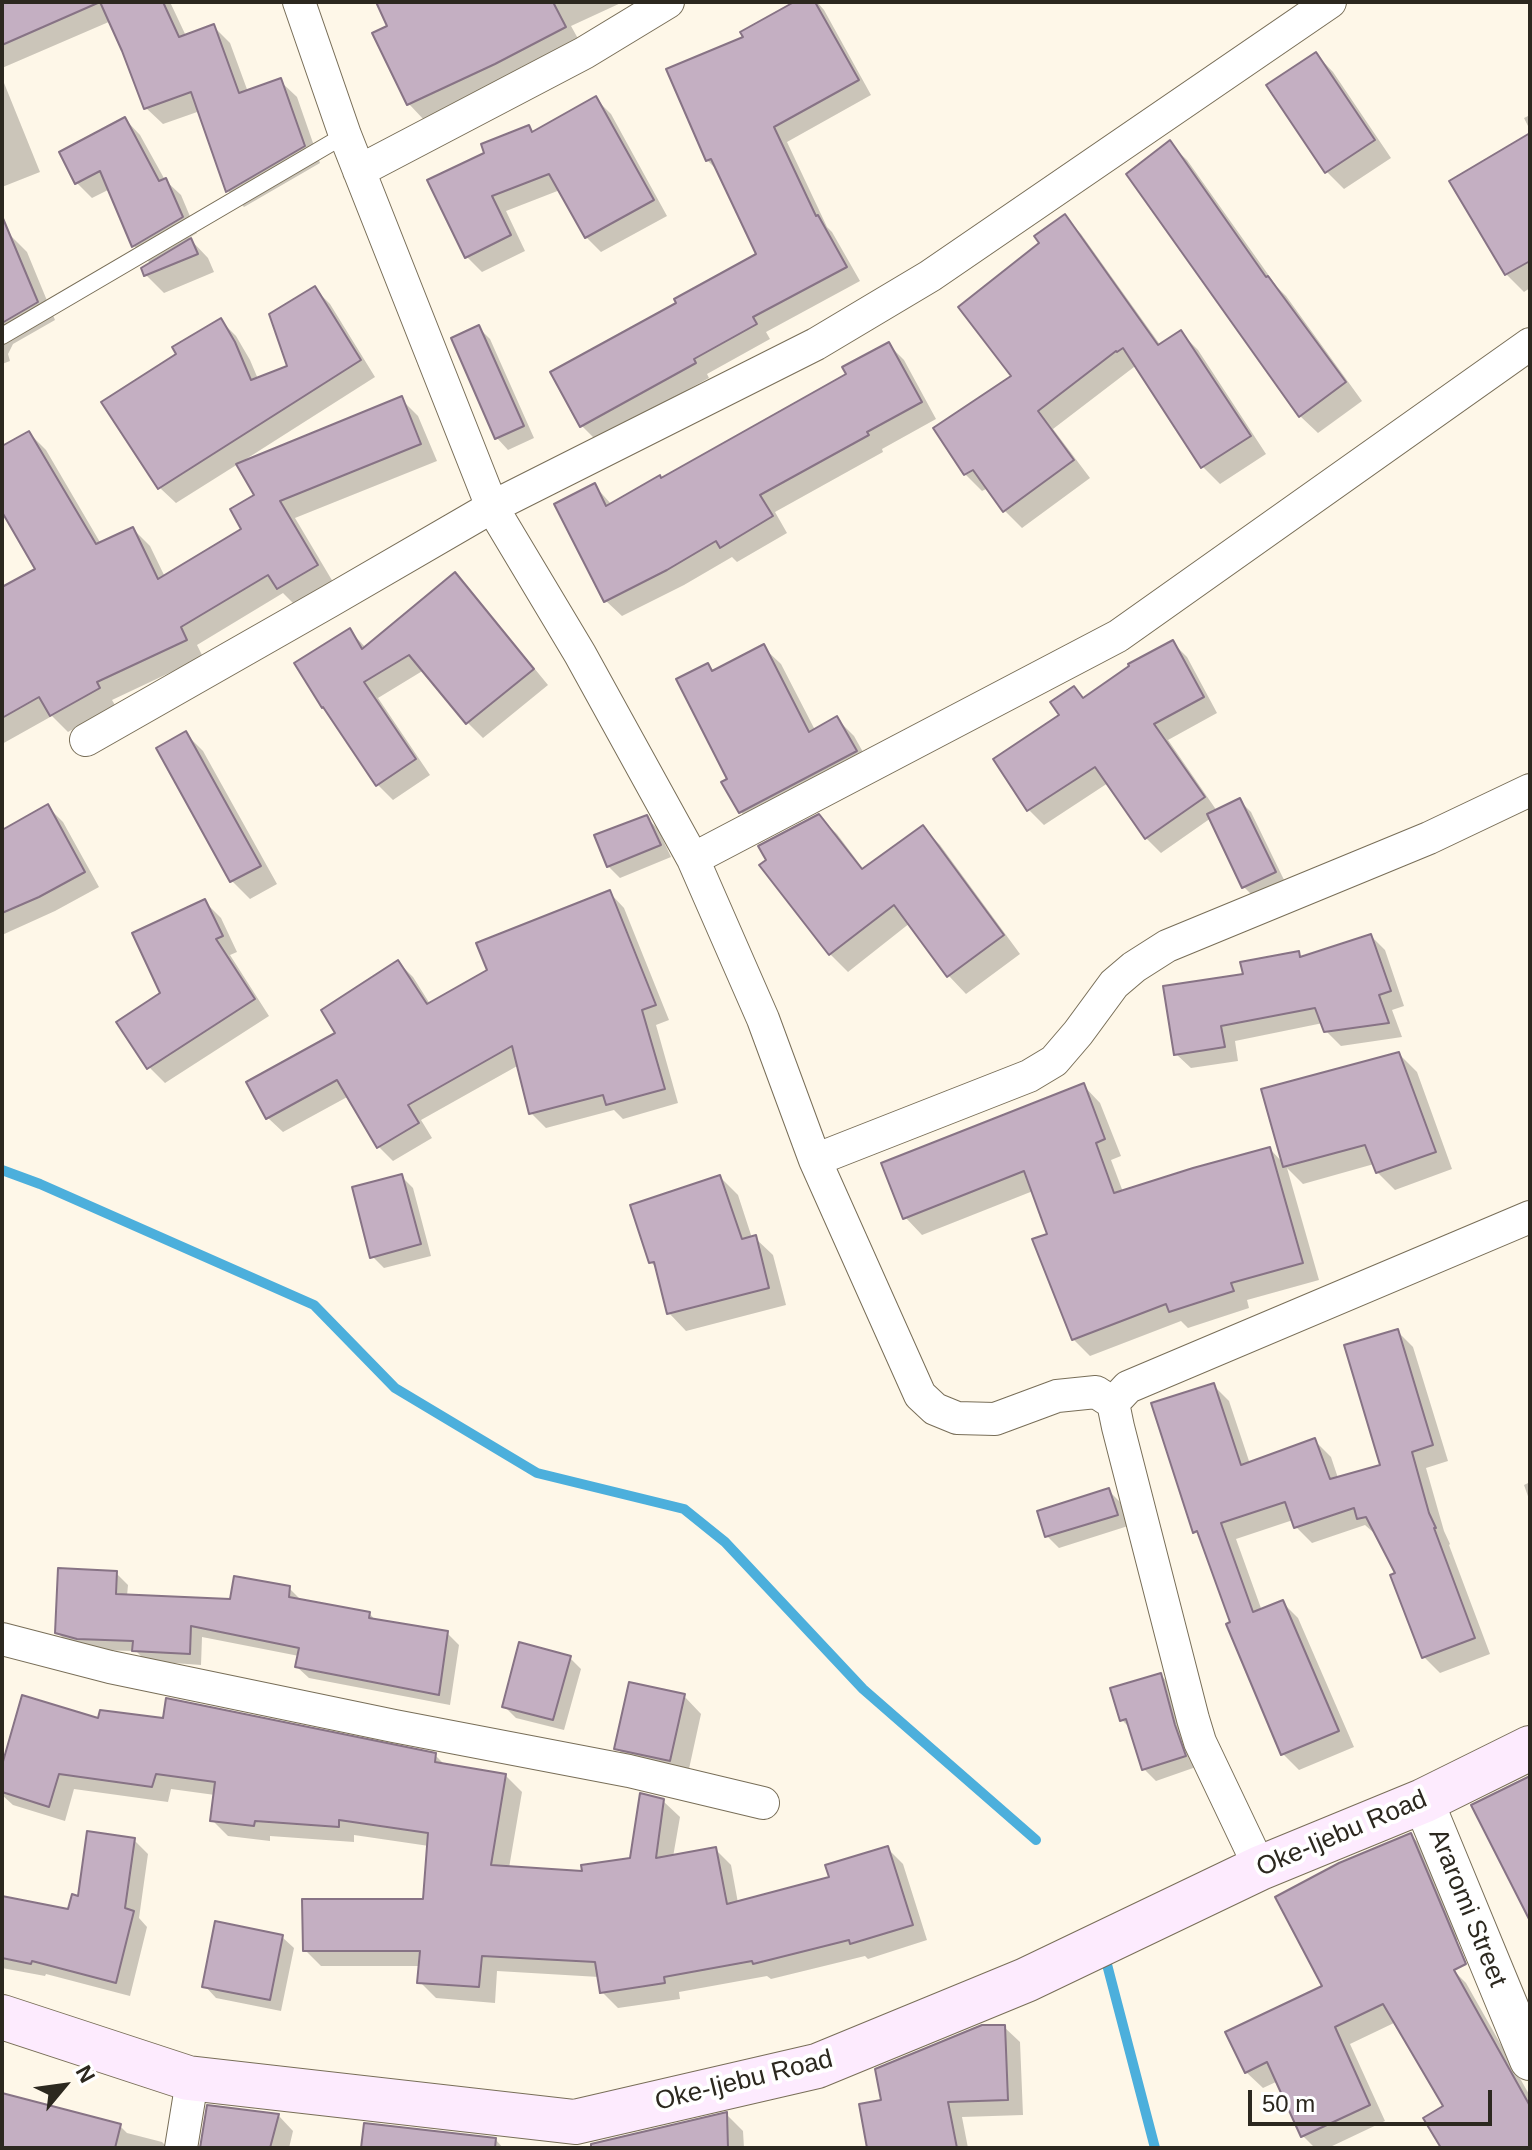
<!DOCTYPE html>
<html>
<head>
<meta charset="utf-8">
<style>
  body { margin:0 }
  #map { position:relative; width:1532px; height:2150px; overflow:hidden; background:#fef7e8; font-family:Helvetica,sans-serif }
  canvas { display:block }
  .frame { position:absolute; inset:0; border:4px solid #2c281f; pointer-events:none }
  .north { position:absolute; left:24px; top:2046px; width:80px; height:80px; -webkit-text-stroke:6px #fff; paint-order:stroke; rotate:61deg; font-size:22px; font-weight:700; line-height:32px; text-align:center; color:#2c281f }
  .north::after { content:''; display:block; margin:auto; width:28px; height:36px; background:#2c281f; clip-path:polygon(50% 0,100% 100%,50% 72%,0 100%) }
  .scale { position:absolute; left:1248px; top:2090px; width:244px; height:36px; box-sizing:border-box; border:4px solid #2c281f; border-top:0; padding-left:10px; font-size:24px; line-height:28px; white-space:nowrap; color:#2c281f; -webkit-text-stroke:6px #fff; paint-order:stroke }
</style>
</head>
<body>
<div id="map">
<canvas width="1532" height="2150"></canvas>
<div class="frame"></div>
<div class="north">N</div>
<div class="scale">50 m</div>
</div>
<script>
const g = document.querySelector('canvas').getContext('2d');
g.lineJoin = 'round';
function fillPath(path, color) {
  g.fillStyle = color;
  g.fill(path, 'evenodd');
}
function stroke(path, color, width, dash) {
  g.strokeStyle = color;
  g.lineWidth = width;
  g.lineCap = dash ? 'butt' : 'round';
  g.setLineDash(dash || []);
  g.stroke(path);
}
function write(font, color, halo, rows, align = 'center') {
  g.font = font + ' Helvetica,sans-serif';
  g.lineWidth = 8;
  g.setLineDash([]);
  g.textBaseline = 'middle';
  g.strokeStyle = halo;
  g.fillStyle = color;
  for (const [text, x, y, turn = 0] of rows) {
    g.save();
    g.translate(x, y);
    g.rotate((+turn || 0) * Math.PI / 180);
    g.textAlign = isNaN(turn) ? turn : align;
    if (halo) g.strokeText(text, 0, 0);
    g.fillText(text, 0, 0);
    g.restore();
  }
}
fillPath(new Path2D(`
  M2,2H170L186,36L213,26L230,43L248,92L280,81L297,97L320,163L244,207L228,191L200,111L163,124L146,108L111,21L2,68Z
  M378,2H623L571,26L581,44L425,121L409,104L389,27Z
  M798,2H817L824,10L871,95L787,142L827,227L832,232L860,281L766,332L770,339L707,374L709,378L596,440L582,426L679,304L759,255L719,172L707,160L745,38Z
  M1316,54L1333,72L1391,158L1344,189L1326,171Z
  M2,78L40,172L2,187Z
  M596,99L611,114L667,216L601,252L586,237L560,190L506,211L525,251L482,272L467,257L487,154L529,128L534,133Z
  M1530,115V130L1524,118Z
  M125,119L140,135L165,180L181,195L197,233L189,238L208,258L214,272L164,293L146,275L151,264L134,246L110,189L92,198L77,183Z
  M1530,135V288L1524,292L1506,274Z
  M1169,143L1187,160L1277,287L1286,296L1362,401L1318,433L1300,416Z
  M1064,217L1081,234L1161,346L1181,333L1198,350L1266,454L1220,484L1203,467L1137,367H1134L1053,429L1090,478L1022,528L1005,511L988,488L982,491L965,474L1014,377L1042,244Z
  M9,234L27,252L55,320L13,344L8,354L10,361L2,364V237Z
  M314,288L330,304L375,377L243,461L244,463L401,399L418,416L437,461L295,518L333,582L295,605L283,593L197,645L203,657L112,700L115,705L68,732L52,716L2,744V589L37,569L2,508V449L29,433L46,450L101,544L133,529L150,546L165,577L244,530L257,495L238,464L176,503L160,488L178,354L220,320L236,336L250,360L258,379L289,368Z
  M479,328L490,339L534,438L508,450L497,438Z
  M888,344L904,360L936,419L882,449L883,452L775,512L787,533L737,562L732,557L684,585L622,616L606,601L594,485L612,505L662,480L848,375Z
  M455,575L470,590L548,685L483,738L468,723L424,670L378,698L430,775L393,800L378,785L329,713L350,631L366,648Z
  M1172,642L1187,657L1217,713L1168,740L1217,811L1239,800L1251,812L1286,884L1256,899L1244,887L1211,818L1161,853L1146,838L1108,783L1044,825L1029,810L996,760L1062,716L1074,688L1085,699Z
  M763,647L781,664L815,730L836,718L854,736L873,770L758,830L741,812L724,783L729,780L708,665L715,672Z
  M186,734L203,751L277,884L250,899L232,881L159,749Z
  M48,807L63,822L99,887L55,911L2,935V832Z
  M646,817L658,829L671,857L620,878L608,866Z
  M819,817L837,834L864,870L922,827L940,845L1020,954L966,994L949,976L910,923L848,972L830,954Z
  M610,893L624,908L669,1020L656,1025L678,1103L623,1119L614,1110L546,1128L531,1113L519,1065L421,1120L432,1138L393,1161L378,1146L349,1096L283,1132L268,1118L398,962L413,977L430,1004L489,971Z
  M205,902L221,918L237,952L230,955L269,1016L165,1083L149,1067L163,994Z
  M1371,936L1385,950L1404,1006L1392,1010L1402,1037L1341,1046L1326,1031L1323,1023L1235,1041L1238,1061L1191,1068L1176,1054L1245,976L1298,953L1303,958Z
  M1399,1054L1417,1072L1452,1169L1395,1190L1377,1172L1374,1164L1303,1184L1287,1168L1319,1280L1247,1300L1249,1308L1188,1328L1181,1321L1090,1356L1073,1339L1050,1235L1033,1191L922,1235L905,1217L1083,1085L1100,1103L1121,1156L1111,1160L1123,1192L1270,1149L1284,1164Z
  M402,1177L413,1188L431,1256L384,1268L372,1256Z
  M720,1177L738,1195L752,1238H755L773,1255L786,1305L686,1331L669,1313L657,1269L651,1262Z
  M1397,1331L1413,1347L1448,1461L1426,1468L1444,1531L1450,1544L1449,1545L1490,1654L1440,1673L1424,1657L1397,1574L1377,1534H1375L1365,1525L1312,1543L1296,1527L1293,1520L1236,1539L1262,1611L1282,1602L1298,1618L1354,1747L1299,1770L1283,1754L1228,1626L1233,1623L1202,1538L1195,1531L1213,1385L1229,1401L1250,1464L1315,1441L1331,1457L1338,1478L1383,1466Z
  M1530,1482V1502L1524,1485Z
  M1109,1491L1120,1502L1128,1526L1059,1548L1047,1536Z
  M116,1573L128,1585L127,1596L232,1601L289,1588L302,1601L369,1613L377,1622L447,1633L459,1645L450,1705L309,1678L297,1667L299,1656L202,1637L201,1665L146,1661L136,1651L90,1650L69,1644L57,1632Z
  M570,1658L581,1669L564,1730L516,1718L504,1706Z
  M1161,1675L1172,1687L1196,1767L1156,1781L1144,1769L1131,1729L1122,1720Z
  M684,1696L701,1714L687,1778L634,1766L617,1748Z
  M100,1721L435,1755L446,1766L506,1776L522,1792L509,1868L584,1873L631,1860L663,1801L680,1817L673,1857L715,1849L731,1865L738,1903L831,1878L887,1848L903,1864L927,1940L868,1959L865,1956L771,1979L767,1976L679,1992L680,1999L618,2008L602,1992L599,1977L497,1971L495,2003L436,1998L420,1982L421,1966H321L305,1950L425,1901L429,1846L354,1835V1842L270,1836V1841L228,1836L212,1820L215,1795L171,1789L168,1802L74,1789L65,1821L13,1805L2,1795V1772Z
  M1411,1835L1427,1852L1463,1938L1433,1950L1466,1983L1530,2096V2148H1443L1445,2107L1396,2022L1350,2044L1385,2121L1328,2148H1315L1303,2136L1278,2081L1263,2088L1246,2072L1324,1987Z
  M134,1840L148,1854L139,1918L147,1927L130,1996L46,1974L45,1976L2,1968V1898L69,1912Z
  M282,1937L294,1948L281,2011L216,1998L205,1986Z
  M1004,2027L1020,2042L1023,2115L962,2117L968,2148H869L884,2102Z
  M2,2094L120,2126L127,2133L162,2142L168,2148H2Z
  M278,2115L293,2131L289,2148H202Z
  M727,2115L743,2131L744,2148H593Z
  M496,2140L503,2148H363Z`), '#0003');
stroke(new Path2D(`
  M2,1170L40,1184L314,1305L395,1388L537,1473L684,1509L725,1542L863,1689L1036,1840
  M1104,1953L1155,2148`), '#4cafdc', 10);
const building = new Path2D(`
  M2,2H163L179,37L214,24L239,93L281,78L305,146L226,192L191,92L144,109L122,51L100,2L2,45Z
  M376,2H553L566,27L495,64L407,105L372,33L387,26Z
  M794,2H815L859,80L774,127L816,216L818,215L847,267L753,317L757,324L694,359L696,363L580,427L550,372L676,303L674,299L756,254L711,159L706,161L666,69L743,37L740,32Z
  M1316,52L1375,140L1325,173L1266,85Z
  M596,96L654,200L585,238L549,174L492,196L511,235L465,258L427,180L484,153L481,144L529,125L532,132Z
  M125,117L159,181L166,178L183,217L132,247L100,171L75,184L59,152Z
  M1530,133V261L1505,275L1449,181Z
  M1170,140L1266,277L1268,276L1346,382L1299,417L1126,174Z
  M1065,214L1158,345L1181,330L1251,436L1201,468L1123,348L1117,352L1116,351L1038,411L1074,460L1003,512L973,470L964,475L933,428L1011,376L958,307L1039,243L1034,236Z
  M2,216L38,302L2,323Z
  M191,238L198,254L144,276L141,268Z
  M315,286L361,360L158,489L101,402L176,354L172,347L221,318L235,342L251,380L287,366L269,314Z
  M479,325L524,426L495,439L451,338Z
  M889,342L922,402L867,432L869,435L760,495L773,516L720,548L716,541L667,570L604,602L554,504L595,483L606,506L660,475L661,478L846,374L842,367Z
  M402,396L421,444L280,501L318,565L277,589L268,575L181,627L187,640L97,682L100,688L50,716L39,697L2,718V587L35,569L2,512V446L29,431L96,544L133,527L158,579L241,529L230,509L254,495L236,464Z
  M455,572L534,669L466,724L409,655L364,682L416,759L376,786L323,707L322,708L294,663L350,628L362,649Z
  M1173,640L1204,697L1154,724L1205,797L1145,839L1095,767L1027,811L993,759L1059,715L1050,702L1074,686L1083,698L1129,666L1128,664Z
  M764,644L809,732L837,716L857,751L739,813L721,782L727,779L676,679L708,663L712,671Z
  M186,731L261,866L230,882L156,748Z
  M1240,798L1276,872L1242,888L1207,814Z
  M48,804L85,872L39,897L2,913V830Z
  M819,814L862,869L923,825L1004,935L947,977L894,905L829,955L759,865L766,860L758,846Z
  M647,815L661,845L607,867L594,835Z
  M610,890L656,1005L642,1010L665,1089L606,1105L603,1095L529,1114L512,1046L408,1105L419,1123L377,1148L337,1080L266,1119L246,1082L335,1033L321,1010L398,960L427,1004L487,970L476,943Z
  M205,899L223,936L216,939L255,999L147,1069L116,1022L160,993L132,933Z
  M1371,934L1391,991L1379,995L1389,1023L1324,1032L1315,1008L1221,1026L1225,1047L1174,1055L1163,986L1243,974L1240,962L1299,951L1300,957Z
  M1399,1052L1436,1152L1376,1173L1365,1145L1283,1167L1261,1089Z
  M1084,1083L1105,1139L1096,1143L1114,1193L1193,1168L1270,1147L1303,1263L1231,1283L1234,1291L1169,1312L1166,1304L1072,1340L1032,1239L1047,1234L1024,1171L903,1219L881,1163Z
  M402,1174L421,1244L370,1258L352,1187Z
  M720,1175L742,1239L756,1235L769,1288L667,1314L654,1262L649,1263L630,1205Z
  M1398,1329L1433,1445L1412,1452L1429,1513L1436,1528H1434L1475,1638L1422,1658L1390,1575L1395,1573L1366,1517L1357,1519L1354,1508L1294,1528L1285,1502L1221,1523L1253,1612L1283,1600L1339,1731L1281,1755L1226,1624L1230,1622L1197,1531L1193,1533L1151,1403L1214,1383L1241,1465L1315,1438L1330,1479L1380,1465L1344,1345Z
  M1109,1488L1118,1515L1045,1537L1037,1511Z
  M58,1568L117,1571L116,1594L230,1599L234,1576L290,1586L289,1597L370,1612L369,1618L448,1631L439,1695L295,1667L299,1648L191,1626L190,1654L132,1651L133,1641L77,1639L55,1633Z
  M519,1642L571,1656L553,1720L502,1707Z
  M1161,1673L1175,1725L1186,1756L1142,1770L1126,1719L1120,1721L1110,1688Z
  M629,1682L685,1694L670,1761L614,1749Z
  M22,1695L98,1718L100,1710L163,1718L166,1698L436,1753L435,1762L506,1774L491,1865L582,1871L581,1865L630,1858L640,1793L664,1799L656,1858L716,1847L727,1904L829,1877L825,1865L888,1846L913,1925L850,1944L849,1940L753,1964L752,1961L664,1977L665,1983L600,1993L595,1962L482,1956L479,1987L417,1983L420,1951H303L302,1899H423L428,1833L339,1820V1827L255,1821L254,1826L210,1821L215,1782L156,1774L152,1787L59,1774L49,1807L2,1792V1765Z
  M1530,1776V1921L1471,1805Z
  M87,1831L135,1838L125,1908L134,1911L116,1983L32,1961L31,1964L2,1958V1896L68,1909L72,1894L78,1896Z
  M1411,1833L1466,1964L1454,1970L1530,2106V2148H1441L1423,2118L1443,2106L1383,2004L1335,2027L1370,2105L1301,2137L1267,2062L1245,2073L1225,2032L1322,1986L1275,1897L1339,1863Z
  M215,1921L283,1935L270,2000L202,1987Z
  M982,2025H1005L1008,2100L948,2102L957,2148H867L859,2104L881,2100L875,2069Z
  M2,2093L121,2124L115,2148H2Z
  M207,2105L279,2114L270,2148H200Z
  M727,2112L728,2148H591V2144Z
  M364,2123L496,2138L495,2148H361Z`);
fillPath(building, '#c4afc2');
stroke(building, '#877385', 2);
const service = new Path2D(`
  M2,336L345,135`);
const minor = new Path2D(`
  M299,2L345,135L492,507L580,654L693,859L763,1019L815,1160L920,1395L935,1409L957,1418L995,1419L1057,1396L1096,1392L1113,1403
  M359,171L584,53L668,2
  M86,740L330,601L492,507L816,344L930,276L1330,2
  M693,859L1118,636L1530,344
  M815,1160L1029,1076L1054,1061L1078,1033L1114,984L1134,967L1167,946L1429,838L1530,790
  M2,1639L110,1667L394,1726L629,1771L763,1803
  M1260,1868L1200,1742L1193,1719L1118,1427L1113,1403L1128,1387L1530,1217
  M181,2148L190,2093L188,2078`);
const tertiary = new Path2D(`
  M1423,1801L1530,2060`);
const secondary = new Path2D(`
  M2,2017L188,2078L575,2122L817,2066L1026,1980L1260,1868L1423,1801L1530,1748`);
stroke(service, '#786e58', 18);
stroke(minor, '#786e58', 34);
stroke(tertiary, '#786e58', 42);
stroke(secondary, '#786e58', 46);
stroke(service, '#fff', 16);
stroke(minor, '#fff', 32);
stroke(tertiary, '#fff', 40);
stroke(secondary, '#fdebfe', 44);
write('26px', '#2c281f', '#fff', [
  ["Oke-Ijebu Road",1342,1834,-23],
  ["Araromi Street",1467,1908,68],
  ["Oke-Ijebu Road",744,2081,-14]
]);
</script>
</body>
</html>
